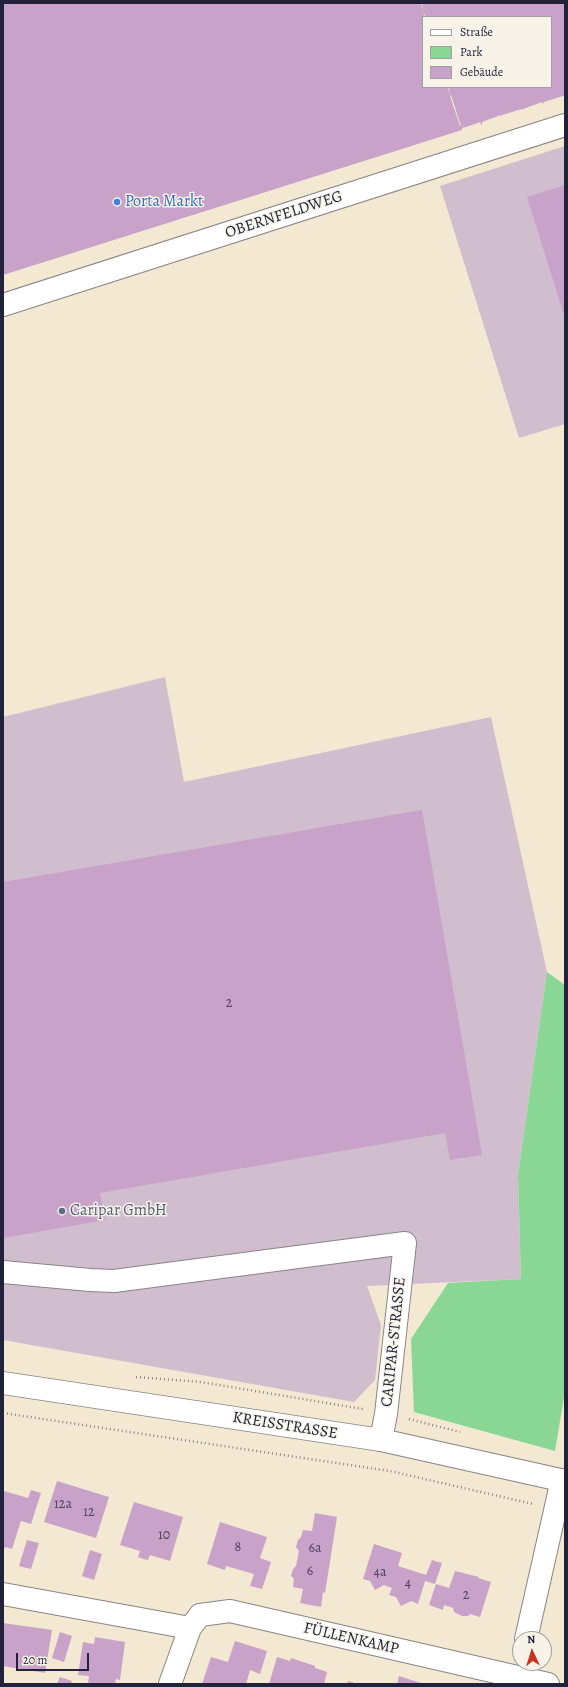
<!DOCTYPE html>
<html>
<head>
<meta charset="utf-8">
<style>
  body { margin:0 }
  #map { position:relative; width:568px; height:1687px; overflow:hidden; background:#f3e8d1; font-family:Alegreya,serif }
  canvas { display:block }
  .frame { position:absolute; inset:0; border:4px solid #22223b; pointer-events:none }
  .legend { position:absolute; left:422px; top:16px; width:130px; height:72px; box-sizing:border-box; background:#f7f3e8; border:1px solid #a29fa3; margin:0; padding:5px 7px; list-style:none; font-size:12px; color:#22223b }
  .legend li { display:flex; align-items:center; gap:8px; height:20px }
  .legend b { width:20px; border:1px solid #a29fa3 }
  .north { position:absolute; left:512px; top:1631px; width:40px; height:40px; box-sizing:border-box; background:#f7f3e8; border:1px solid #a29fa3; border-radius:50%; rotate:356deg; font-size:11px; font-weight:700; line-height:16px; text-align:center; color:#22223b }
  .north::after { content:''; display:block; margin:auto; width:14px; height:18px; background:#c8321e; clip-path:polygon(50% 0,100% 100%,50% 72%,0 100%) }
  .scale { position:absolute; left:16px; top:1653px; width:73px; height:18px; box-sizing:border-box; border:2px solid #22223b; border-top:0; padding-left:5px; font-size:12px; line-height:14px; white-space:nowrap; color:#22223b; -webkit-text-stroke:3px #f7f3e8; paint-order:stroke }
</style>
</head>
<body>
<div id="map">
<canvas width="568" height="1687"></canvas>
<div class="frame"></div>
<ul class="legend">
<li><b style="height:5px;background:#fff"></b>Straße</li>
<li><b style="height:11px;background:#89d695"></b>Park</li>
<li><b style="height:11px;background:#c8a2c9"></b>Gebäude</li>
</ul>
<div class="north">N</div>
<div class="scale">20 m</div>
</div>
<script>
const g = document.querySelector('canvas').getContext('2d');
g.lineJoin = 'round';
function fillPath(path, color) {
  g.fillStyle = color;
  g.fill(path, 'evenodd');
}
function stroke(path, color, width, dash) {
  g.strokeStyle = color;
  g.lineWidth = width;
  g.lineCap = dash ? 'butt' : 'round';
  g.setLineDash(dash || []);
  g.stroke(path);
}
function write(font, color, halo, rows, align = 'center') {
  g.font = font + ' Alegreya,serif';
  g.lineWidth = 3;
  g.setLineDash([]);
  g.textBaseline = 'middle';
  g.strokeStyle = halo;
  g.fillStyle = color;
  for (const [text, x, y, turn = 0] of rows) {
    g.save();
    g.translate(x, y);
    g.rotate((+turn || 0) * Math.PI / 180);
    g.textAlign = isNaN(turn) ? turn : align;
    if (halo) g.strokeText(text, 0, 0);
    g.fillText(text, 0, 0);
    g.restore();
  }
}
fillPath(new Path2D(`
  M565,146V424L519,438L440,186Z
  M165,677L184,782L491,717L547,972L518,1175L521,1279L367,1286L381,1325L375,1380L354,1402L3,1340V717Z`), '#d0bdce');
fillPath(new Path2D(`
  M547,972L565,985V1391L555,1451L414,1412L411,1339L448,1283L521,1279L518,1175Z`), '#89d695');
fillPath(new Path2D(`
  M3,3H421L423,10L422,3H565V97L563,96L544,102L543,104L542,102L523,109L522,110V109L502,115L501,117V115L482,122V126L480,122L472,125L462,128V130L3,275ZM423,11L426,17H551V87H449L450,95L448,87H423V17H425ZM451,95L456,110L455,111L450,96ZM455,111H456L461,126H460Z
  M565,185V318L527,197Z
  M422,810L482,1155L450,1160L445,1133L100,1193L105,1220L3,1238V882Z
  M57,1481L109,1497L96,1538L44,1522Z
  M31,1490L41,1493L31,1524L21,1521L12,1549L6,1547L3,1549V1495L4,1491L28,1498Z
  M134,1502L183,1517L170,1561L150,1555L148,1560L143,1559L138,1557L140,1551L120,1545Z
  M315,1513L337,1517L325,1593L323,1592L321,1607L300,1603L303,1589L293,1587L294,1579L291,1576L293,1569L296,1566L299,1551L296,1547L298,1540L301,1537L303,1530L312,1531Z
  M220,1522L267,1537L260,1558L271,1562L262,1589L250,1586L254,1574L226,1566L225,1570L207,1564Z
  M27,1540L39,1543L31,1569L19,1566Z
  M374,1544L402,1553L398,1566L426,1575L432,1560L442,1563L435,1584L425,1581L418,1604L411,1601L401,1606L396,1597L389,1595L392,1588L384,1585L375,1590L370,1581L363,1579Z
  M90,1550L102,1554L94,1580L82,1576Z
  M455,1571L479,1577L478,1578L491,1582L480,1617L470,1614L468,1616H462L454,1612L453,1608L444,1605L443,1610L429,1605L436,1584L449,1588Z
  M3,1623L52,1630L45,1673L3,1666Z
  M60,1632L72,1636L64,1662L52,1658Z
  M95,1637L125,1642L120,1680L116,1679L115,1684H88L89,1676L78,1675L83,1642L94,1644Z
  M235,1641L267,1651L260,1674L250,1670L246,1684H202L211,1657L228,1662Z
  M277,1657L290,1661L291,1658L315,1666V1668L327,1672L324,1684H269Z
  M399,1676L424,1684H397Z
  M60,1677L72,1681L71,1684H57Z
  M348,1681L358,1684H347Z`), '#c8a2c9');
const minor = new Path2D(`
  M3,305L565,125
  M3,1272L90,1280L114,1281L405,1243L386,1414L381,1440
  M3,1594L190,1628
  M526,1639L562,1480
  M170,1684L190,1628L200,1615L230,1611L548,1684`);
const major = new Path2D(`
  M3,1383L381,1440L565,1481`);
stroke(minor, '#8a8586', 24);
stroke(major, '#8a8586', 24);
stroke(new Path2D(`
  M136,1377L201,1382L363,1409
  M3,1413L390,1471L533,1504
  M409,1419L460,1432`), '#8a8586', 2.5, [1, 3]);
stroke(minor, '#fff', 22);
stroke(major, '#fff', 22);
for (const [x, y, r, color] of [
  [117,202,4,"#3f7fe0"],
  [62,1211,4,"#5c6f8a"]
]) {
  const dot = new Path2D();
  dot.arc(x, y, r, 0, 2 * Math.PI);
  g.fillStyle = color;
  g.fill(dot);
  stroke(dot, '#f7f3e8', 1.5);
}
write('14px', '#4c425e', null, [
  ["2",229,1004],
  ["12a",63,1505],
  ["12",89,1513],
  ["10",164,1536],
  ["8",238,1548],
  ["6a",315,1549],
  ["6",310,1572],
  ["4a",380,1573],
  ["4",408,1584],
  ["2",466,1596]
]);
write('16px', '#366cbe', '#f7f3e8', [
  ["Porta Markt",125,202]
], 'left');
write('16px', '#22223b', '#f7f3e8', [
  ["OBERNFELDWEG",284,215,-18],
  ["CARIPAR-STRASSE",394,1342,-84],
  ["KREISSTRASSE",285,1426,9],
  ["FÜLLENKAMP",351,1639,13]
]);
write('16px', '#4e5e75', '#f7f3e8', [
  ["Caripar GmbH",70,1211]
], 'left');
</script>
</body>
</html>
